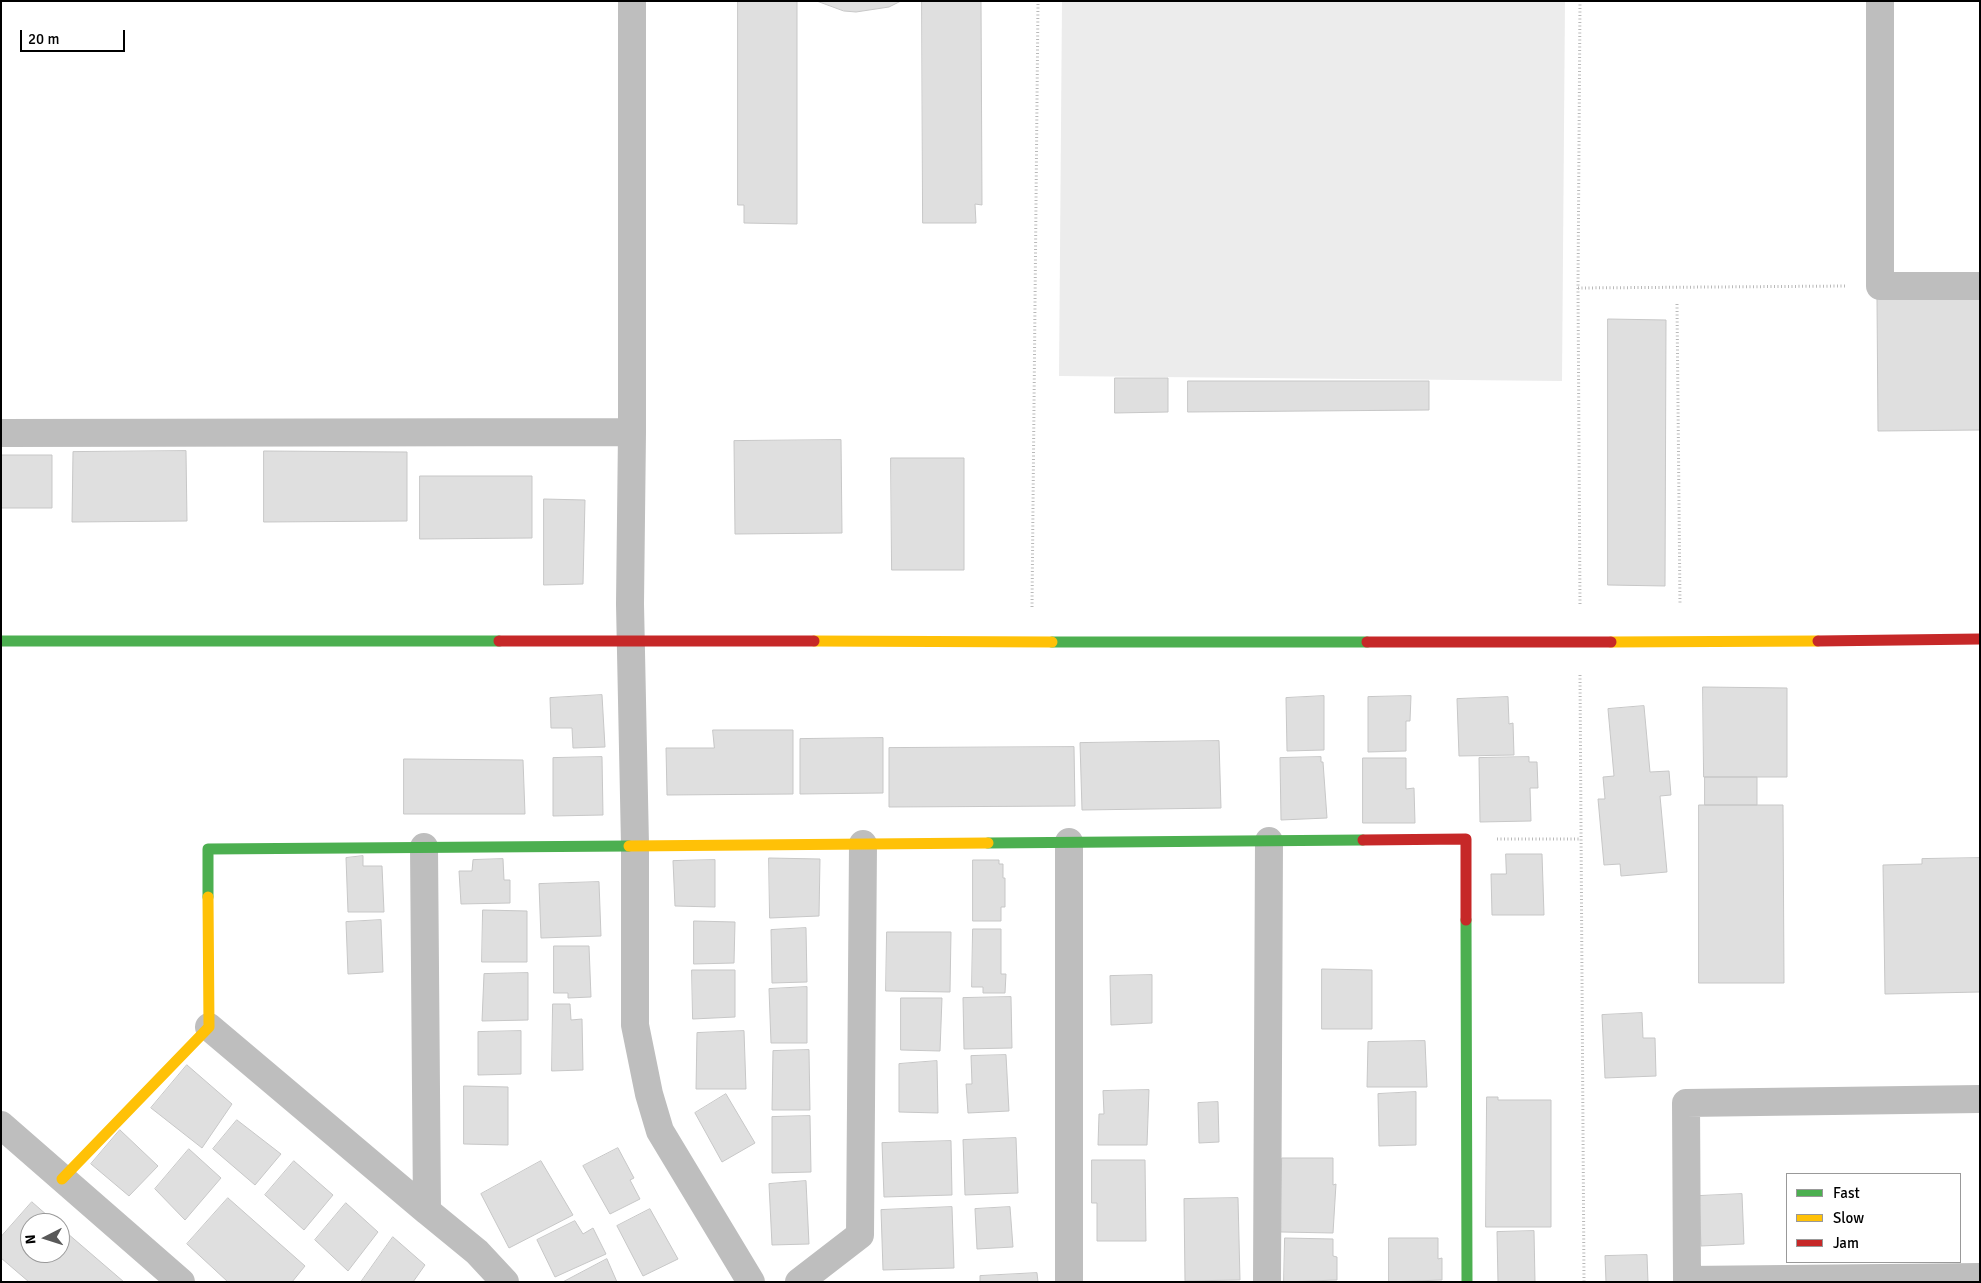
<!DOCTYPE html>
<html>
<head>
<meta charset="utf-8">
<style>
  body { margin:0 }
  #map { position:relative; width:1981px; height:1283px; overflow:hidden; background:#fff; font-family:Signika,sans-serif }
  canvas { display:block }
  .frame { position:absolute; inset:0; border:2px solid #000; pointer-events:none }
  .legend { position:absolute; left:1786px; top:1173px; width:175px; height:90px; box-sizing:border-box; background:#fff; border:1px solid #999; margin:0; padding:6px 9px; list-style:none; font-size:15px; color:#000 }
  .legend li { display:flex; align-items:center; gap:10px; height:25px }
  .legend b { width:25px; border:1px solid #999 }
  .north { position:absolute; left:20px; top:1213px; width:50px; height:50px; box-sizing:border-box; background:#fff; border:1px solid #999; border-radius:50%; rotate:265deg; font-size:14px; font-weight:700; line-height:20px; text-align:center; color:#000 }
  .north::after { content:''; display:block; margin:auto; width:18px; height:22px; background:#595959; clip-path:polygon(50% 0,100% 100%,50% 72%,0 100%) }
  .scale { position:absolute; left:20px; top:30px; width:105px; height:22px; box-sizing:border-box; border:2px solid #000; border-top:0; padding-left:6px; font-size:15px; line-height:18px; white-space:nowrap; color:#000; -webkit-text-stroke:4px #fff; paint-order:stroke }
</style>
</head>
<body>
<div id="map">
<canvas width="1981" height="1283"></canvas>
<div class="frame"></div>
<ul class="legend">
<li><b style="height:6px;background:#4caf50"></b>Fast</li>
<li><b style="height:6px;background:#ffc107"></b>Slow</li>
<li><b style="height:6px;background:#c62828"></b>Jam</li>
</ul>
<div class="north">N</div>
<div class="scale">20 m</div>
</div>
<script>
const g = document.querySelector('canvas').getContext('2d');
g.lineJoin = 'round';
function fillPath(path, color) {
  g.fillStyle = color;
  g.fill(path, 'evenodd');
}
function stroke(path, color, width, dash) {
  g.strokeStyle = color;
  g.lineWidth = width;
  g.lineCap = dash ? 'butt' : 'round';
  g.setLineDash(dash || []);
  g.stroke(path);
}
fillPath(new Path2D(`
  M1062,1H1565L1562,381L1059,376Z`), '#ececec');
const building = new Path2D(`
  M738,1H797V224L744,223V205H738Z
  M817,1H901L889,7L856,12L844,11Z
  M922,1H981L982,205L975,204L976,223H923Z
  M1980,297V430L1878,431L1877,298Z
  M1608,319L1666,320L1665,586L1608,585Z
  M1115,378H1168V412L1115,413Z
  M1188,381H1429V410L1188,412Z
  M841,440L842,533L735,534L734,441Z
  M186,451L187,521L72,522L73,452Z
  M264,451L407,452V521L264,522Z
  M1,455H52V508H1Z
  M891,458H964V570H892Z
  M420,476H532V538L420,539Z
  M544,499L585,500L583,584L544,585Z
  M1703,687L1787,688V777H1704Z
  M602,695L605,747L573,748L572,728H551L550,698Z
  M1324,696V750L1287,751L1286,698Z
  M1411,696L1410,721H1406V751L1368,752V697Z
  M1508,697L1509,724L1513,723L1514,755L1459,756L1457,699Z
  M1644,706L1650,772L1669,771L1671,795L1660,796L1667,872L1621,876L1620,864L1604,865L1598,799H1605L1603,777L1614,776L1608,709Z
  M713,730H793V794L667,795L666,748H714Z
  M883,738V793L800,794V739Z
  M1219,741L1221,808L1082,810L1080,743Z
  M1074,747L1075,806L889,807V748Z
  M602,757L603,815L553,816V758Z
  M1321,757V762H1323L1327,818L1281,820L1280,758Z
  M1529,757V762H1537L1538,788H1530L1531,821L1480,822L1479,758Z
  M1363,758H1406V789L1414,788L1415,823H1363Z
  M404,759L523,760L525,814H404Z
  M1705,777H1757V805H1705Z
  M1699,805H1783L1784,983H1699Z
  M1506,854H1542L1544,915H1492L1491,874H1506Z
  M363,856V866H382L384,912H348L346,858Z
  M769,858L820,859L819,916L770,918Z
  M1980,858V992L1885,994L1883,865L1922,864V859Z
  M503,859L504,880H510V903L461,904L459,871H472L473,860Z
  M715,860V907L675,906L673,861Z
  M973,860H999V864H1003V878H1005V907H1001V921H973Z
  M599,882L601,936L541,938L539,884Z
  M483,910L527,911V962H482Z
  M381,920L383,972L348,974L346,922Z
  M694,921L735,922L734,963L694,964Z
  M806,928L807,982L772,983L771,930Z
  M973,929H1001V974H1006L1005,993H983V987H972Z
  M887,932H951L950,992L886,991Z
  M554,946H589L591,997L568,998V993H554Z
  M1322,969L1372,970V1029H1322Z
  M692,970H735V1017L693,1019Z
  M528,973V1020L482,1021L484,974Z
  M1152,975V1023L1111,1025L1110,976Z
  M807,987V1043H771L769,989Z
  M1011,997L1012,1048L964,1049L963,998Z
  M901,998H942L940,1051L901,1050Z
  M553,1004H570L571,1020L582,1019L583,1070L552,1071Z
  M1642,1013L1643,1038H1655L1656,1076L1605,1078L1602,1015Z
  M521,1031V1074L478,1075V1032Z
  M744,1031L746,1089H696L697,1033Z
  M1425,1041L1427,1087H1367L1368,1042Z
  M809,1050L810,1110H772L773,1051Z
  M1006,1055L1009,1111L968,1113L966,1084H972L971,1056Z
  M937,1061L938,1113L899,1112V1064Z
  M187,1065L232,1104L202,1148L151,1108Z
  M464,1086L508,1087V1145L464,1144Z
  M1149,1090L1147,1145H1098L1099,1114H1104L1103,1091Z
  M1416,1092V1145L1379,1146L1378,1094Z
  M726,1094L755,1143L722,1162L695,1113Z
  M1487,1097H1498V1100H1551V1227H1486Z
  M1218,1102L1219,1142L1199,1143L1198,1103Z
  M810,1116L811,1172L772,1173V1117Z
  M237,1120L281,1154L255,1185L213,1149Z
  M120,1130L158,1166L129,1196L91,1164Z
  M1016,1138L1018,1193L965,1195L963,1140Z
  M951,1141L952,1195L884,1197L882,1143Z
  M618,1148L634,1178L630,1180L640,1199L610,1214L583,1166Z
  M189,1149L221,1178L185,1220L155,1189Z
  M1282,1158H1333V1185L1336,1184L1333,1233L1281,1232Z
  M1092,1160H1145L1146,1241H1097V1203H1092Z
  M294,1161L333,1195L304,1230L265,1195Z
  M541,1161L573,1215L509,1248L481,1194Z
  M806,1181L809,1244L772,1245L769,1184Z
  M1742,1194L1744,1244L1701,1246L1699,1196Z
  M228,1198L305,1266L292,1282H228L187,1244Z
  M1238,1198L1240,1280L1185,1281L1184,1199Z
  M32,1202L56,1223H30V1253H60V1227L124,1282H29L1,1258V1237Z
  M346,1203L378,1232L348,1271L315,1240Z
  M952,1207L954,1268L883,1270L881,1210Z
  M1010,1207L1013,1247L977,1249L975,1209Z
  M650,1209L678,1259L643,1276L617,1226Z
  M575,1221L583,1234L593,1228L606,1254L555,1277L537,1240Z
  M1534,1231L1535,1282H1498L1497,1232Z
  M393,1237L425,1265L413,1282H361Z
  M1285,1238L1333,1239V1256L1337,1257V1280L1284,1282Z
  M1389,1238H1438V1259L1442,1258V1280L1389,1282Z
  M1647,1255L1648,1282H1606L1605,1256Z
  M607,1259L617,1282H563Z
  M1037,1273L1038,1282H980V1276Z`);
fillPath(building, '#dfdfdf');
stroke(building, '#c7c7c7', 1);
stroke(new Path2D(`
  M1578,288L1847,286
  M1677,304L1680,604
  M1580,604L1578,288L1580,1
  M1032,607L1038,1
  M1580,675L1584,1282
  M1497,839H1581`), '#b9b9b9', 3, [1, 2.5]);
stroke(new Path2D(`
  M632,1V432L630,604L635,845V1025L649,1094L660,1131L751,1282
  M1880,1V286H1980
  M1,433L632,432
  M424,847L427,1211L477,1252L505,1282
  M209,1027L427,1211
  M1980,1099L1686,1103L1687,1280L1980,1277
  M1,1125L181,1282
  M799,1282L860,1235L863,844
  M1069,1282V842
  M1267,1282L1269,841`), '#bebebe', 28);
stroke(new Path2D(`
  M1,641H499
  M1052,642H1367
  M988,843L1363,840
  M208,897V849L629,846
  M1466,920L1467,1282`), '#4caf50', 11);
stroke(new Path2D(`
  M814,641L1052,642
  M1611,642L1818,641
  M629,846L988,843
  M62,1179L209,1027L208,897`), '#ffc107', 11);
stroke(new Path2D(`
  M499,641H814
  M1818,641L1980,639
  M1367,642H1611
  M1363,840L1466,839V920`), '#c62828', 11);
</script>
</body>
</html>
